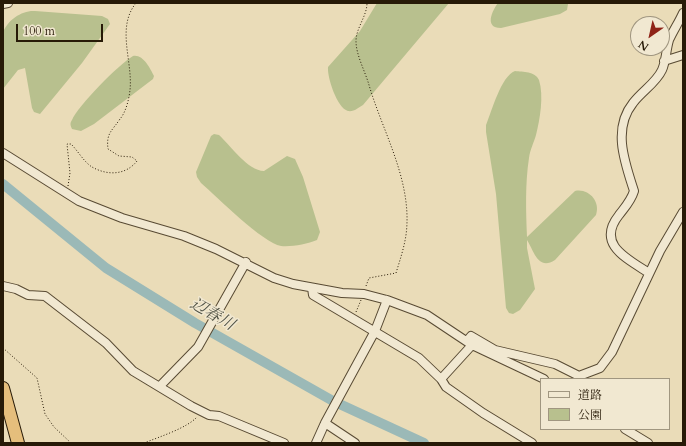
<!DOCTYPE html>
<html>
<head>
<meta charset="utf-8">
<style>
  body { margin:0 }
  #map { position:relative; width:686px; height:446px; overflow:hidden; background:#eadcb8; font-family:Cardo,"Noto Serif JP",serif }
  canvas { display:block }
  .frame { position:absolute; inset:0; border:4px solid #271a07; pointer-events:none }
  .legend { position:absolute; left:540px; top:378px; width:130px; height:52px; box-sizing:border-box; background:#f1e8d1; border:1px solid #a09680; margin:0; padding:5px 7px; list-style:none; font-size:12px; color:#271a07 }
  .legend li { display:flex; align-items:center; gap:8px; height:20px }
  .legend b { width:20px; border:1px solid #a09680 }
  .north { position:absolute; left:630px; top:16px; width:40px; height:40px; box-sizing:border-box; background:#f1e8d1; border:1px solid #a09680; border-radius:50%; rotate:214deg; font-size:11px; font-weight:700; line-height:16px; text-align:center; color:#271a07 }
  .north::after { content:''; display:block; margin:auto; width:14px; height:18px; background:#8f2418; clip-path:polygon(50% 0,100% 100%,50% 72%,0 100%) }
  .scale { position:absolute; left:16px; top:24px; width:87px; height:18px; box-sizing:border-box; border:2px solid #271a07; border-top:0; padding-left:5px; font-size:12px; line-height:14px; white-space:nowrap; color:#271a07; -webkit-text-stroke:3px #f1e8d1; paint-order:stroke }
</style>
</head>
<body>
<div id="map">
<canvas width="686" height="446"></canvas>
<div class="frame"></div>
<ul class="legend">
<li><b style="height:5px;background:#f1e8d1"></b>道路</li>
<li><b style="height:11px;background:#b8c08e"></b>公園</li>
</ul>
<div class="north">N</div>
<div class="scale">100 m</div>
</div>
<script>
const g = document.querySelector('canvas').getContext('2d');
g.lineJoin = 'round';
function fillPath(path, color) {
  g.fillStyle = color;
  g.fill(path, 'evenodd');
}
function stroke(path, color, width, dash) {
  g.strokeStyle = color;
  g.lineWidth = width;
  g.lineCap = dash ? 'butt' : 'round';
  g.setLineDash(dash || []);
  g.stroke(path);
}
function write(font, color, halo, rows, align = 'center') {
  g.font = font + ' Cardo,"Noto Serif JP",serif';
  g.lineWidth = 3;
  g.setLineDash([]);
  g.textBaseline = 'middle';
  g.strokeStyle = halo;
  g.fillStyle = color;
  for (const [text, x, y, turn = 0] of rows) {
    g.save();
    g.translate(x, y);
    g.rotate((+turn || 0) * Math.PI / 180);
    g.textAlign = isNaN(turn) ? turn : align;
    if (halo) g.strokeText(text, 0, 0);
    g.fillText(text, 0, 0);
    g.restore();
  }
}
fillPath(new Path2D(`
  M377,3H449L363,105C358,108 354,112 348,111C337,108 327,77 328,67L360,31Z
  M498,3H568V4L567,10L560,14L501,28C484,28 492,11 498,3Z
  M35,11L102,16L108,19L110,24L82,63L40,114L34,112L32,108L25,68L18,70L3,89C3,78 1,40 3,32C8,20 22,10 35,11Z
  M133,56C143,54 150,68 154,76L153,79L94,124L81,131L72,129C70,125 70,123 72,120C78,106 119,64 133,56Z
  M515,71C523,72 535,71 539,80C544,96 540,119 536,135C534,142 530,150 529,158C525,184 526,211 527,237L575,191C588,188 601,201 596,215L555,260C538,271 534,251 527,240V248L535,289L520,310L513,314L509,313L506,308L496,194L486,132V125C492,111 501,76 515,71Z
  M214,134L219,135C230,145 248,171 264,171L287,156L295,159L303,177L320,232L317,240C307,244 292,247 281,246C263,243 217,197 201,183L197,177L196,172L211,136Z`), '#b8c08e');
stroke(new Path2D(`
  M3,184L106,268L195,323L333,401L424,443`), '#9bb9b7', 10);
const minor = new Path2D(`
  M3,4L8,3
  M664,61L683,55
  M3,153L79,201L122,218L184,236L216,249L274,278L293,284L342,293L364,294L387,300L427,315L472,345L544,379
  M649,273C626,258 596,244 619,215C625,207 631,201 634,191C625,163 612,129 633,103C642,91 656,83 662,70C666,61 666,50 669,40C673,31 679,22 683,13
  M3,286L16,289L28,295L45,296L106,343L133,371L191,406L209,415L219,416L284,443
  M312,288L313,295L419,358L441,379L446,387L483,413L532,443
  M467,341L471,336L495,350L555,364L579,376L600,368L612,352L660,251L683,212
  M441,379L472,345
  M160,386L198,347L246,262
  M325,423L355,443
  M625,429L648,443
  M316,443L325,423L375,331L387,300`);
const highway = new Path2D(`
  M3,388L18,443`);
stroke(minor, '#584a33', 10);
stroke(highway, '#271a07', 14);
stroke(new Path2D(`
  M68,186L70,173L67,144H71C78,151 84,162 92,167C108,176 126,175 137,161L132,157L119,156L108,149C106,133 112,131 120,119C126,112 129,99 130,90C133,61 116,28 136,3
  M366,286L369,278L396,273C400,260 404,248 406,235C413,182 383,133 369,85C365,71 356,55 356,41C356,28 367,16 367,3
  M356,312L361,300
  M3,348L37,378L45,414L54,427L71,443
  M144,443C159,437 187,428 197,417`), '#271a07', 1, [1, 2]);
stroke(minor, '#f1e8d1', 8);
stroke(highway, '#e5be7c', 12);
write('italic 16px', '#505245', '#f1e8d1', [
  ["辺春川",212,315,30]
]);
</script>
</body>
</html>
